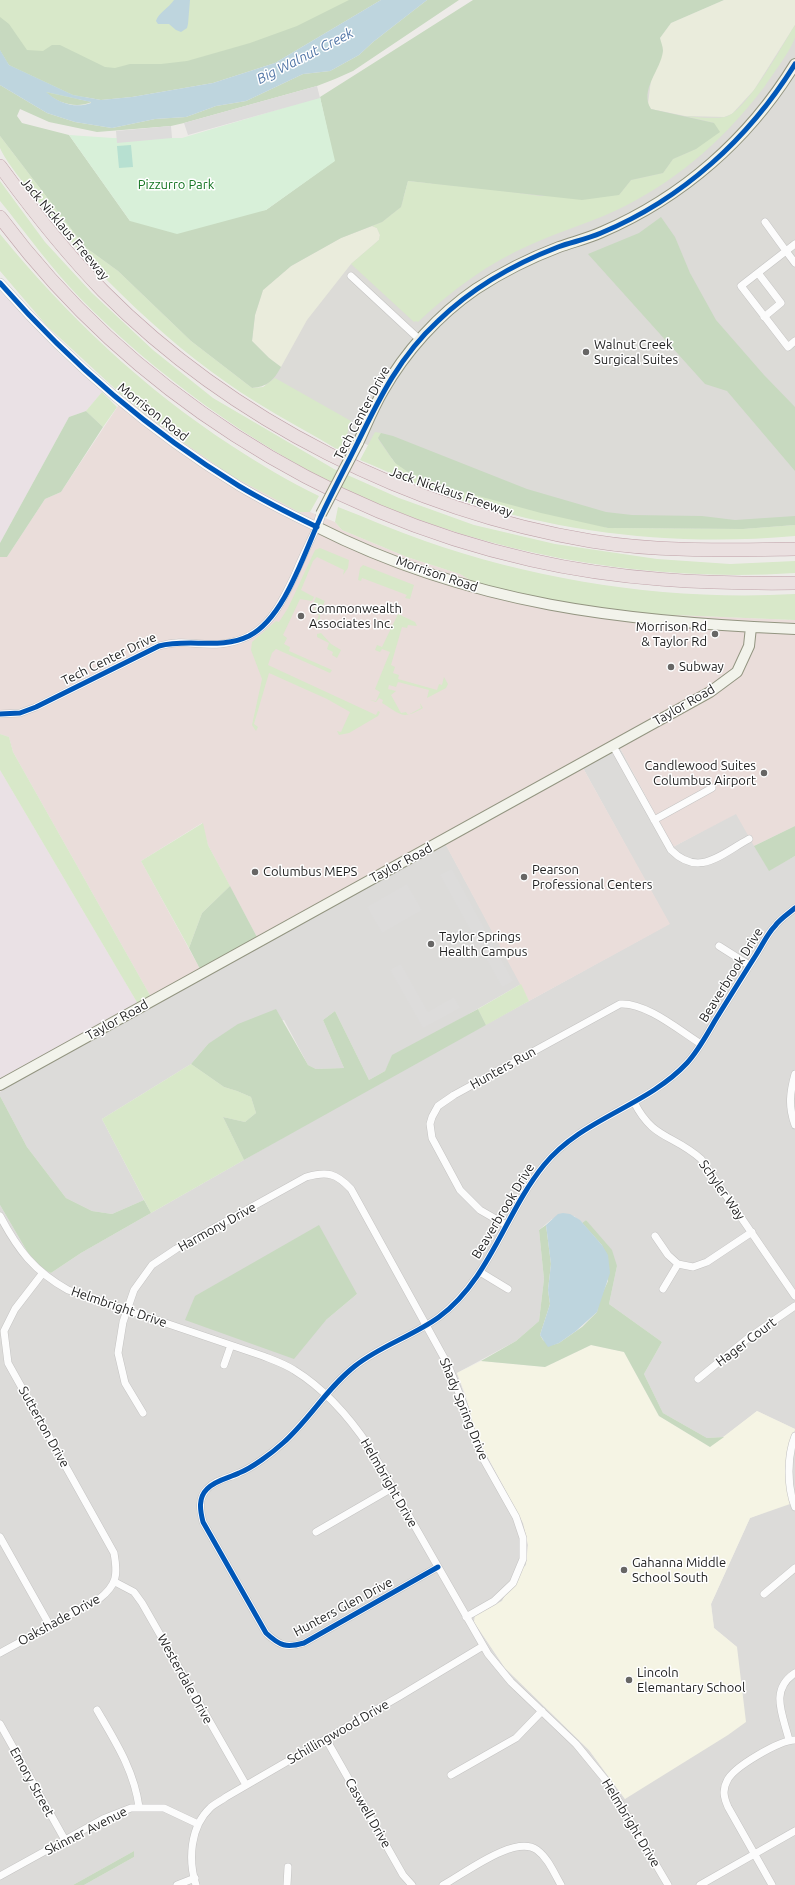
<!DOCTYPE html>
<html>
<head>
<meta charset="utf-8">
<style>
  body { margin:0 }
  canvas { display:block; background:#edebe8 }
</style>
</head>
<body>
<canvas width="795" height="1885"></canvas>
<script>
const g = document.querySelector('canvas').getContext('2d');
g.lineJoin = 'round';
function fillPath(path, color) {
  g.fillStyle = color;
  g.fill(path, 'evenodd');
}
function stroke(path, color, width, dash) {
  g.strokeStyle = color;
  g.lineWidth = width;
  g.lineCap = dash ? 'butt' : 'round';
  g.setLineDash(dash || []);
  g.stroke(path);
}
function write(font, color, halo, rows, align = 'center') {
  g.font = font + ' Ubuntu,sans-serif';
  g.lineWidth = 3;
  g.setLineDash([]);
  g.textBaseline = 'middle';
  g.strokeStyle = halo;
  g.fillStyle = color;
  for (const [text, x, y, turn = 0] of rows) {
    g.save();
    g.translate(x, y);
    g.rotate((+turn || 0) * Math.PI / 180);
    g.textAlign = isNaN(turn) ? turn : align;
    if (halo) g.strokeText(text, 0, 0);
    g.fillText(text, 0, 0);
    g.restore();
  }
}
fillPath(new Path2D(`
  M620,748L673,847L736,813L769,870L795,856V1885H84L134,1857V1851L73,1885H0V1205L28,1253L51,1273L81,1253L356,1096L669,924L583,768ZM574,1216L582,1223L586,1220L617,1266L609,1304L662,1342L644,1374L663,1413L707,1438L724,1437L757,1411L795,1429L785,1468L789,1503L750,1518L711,1604L714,1628L737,1647L625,1799L589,1750L505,1668L474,1622L475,1616L502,1601L516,1575L526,1565L528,1545L524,1523L484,1451L457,1373L516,1341L539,1321L544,1279L539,1230L552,1219ZM357,1294L326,1320L242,1339L185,1319Z
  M446,845L521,984L427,1038L393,1055L385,1071L369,1080L335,1011L323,1020L344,1068L316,1069L308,1065L284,1020L208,1044L191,1064L102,1119L144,1200L112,1214L92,1211L66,1198L27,1147L0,1096V1092L138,1004L262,945Z`), '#dcdbd9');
fillPath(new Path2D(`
  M124,397L177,438L299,512H310L335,522L342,530L407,557L460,574L470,580L649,614L795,620V826L754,846L736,814L673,847L620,748L583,768L670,924L529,1001L441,836L258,939L208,845L202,823L141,861L200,969L151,997L13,752L9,737L0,734V557H7L45,499L61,492Z`), '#eaddda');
fillPath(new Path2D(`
  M0,291L61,355L102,392L86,411L69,417L0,543Z
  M0,770L138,1004L0,1092Z`), '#eae1e5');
fillPath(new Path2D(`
  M591,1345L624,1352L659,1416L710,1447L757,1411L795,1429L785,1468L790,1504L750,1518L711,1604L714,1628L737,1647L746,1722L728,1735L625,1799L589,1750L505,1668L474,1622L475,1616L502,1601L516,1575L526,1565L528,1545L523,1523L475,1433L466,1396L457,1373L481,1361L545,1367Z`), '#f5f4e4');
fillPath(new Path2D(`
  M795,0V522L649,527L398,462L278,395L177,312Z`), '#dcdbd7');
fillPath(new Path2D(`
  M724,0H795V25L754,90L732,114L724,117L685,116L651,109L648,104L651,80L658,66L663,51L660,38L671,23Z
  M372,226L377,228L380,235L379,240L351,264L307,320L281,367L269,358L252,341L255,315L263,290L291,266L341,238Z`), '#eaecdc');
fillPath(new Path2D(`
  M0,0H373L274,62L54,103L0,57Z
  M795,25C795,29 795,34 795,37C792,49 772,75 765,86C728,135 682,177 627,205C596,221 563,230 532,244C488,263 452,290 418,322L416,321L414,322L351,264L379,240L380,235L377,228L372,226L382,222L401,207L408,181L497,190L540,196L619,195L631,180L663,173L673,159L696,149L714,123L685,116C697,117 712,119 725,117C746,113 783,44 795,25Z
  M0,136L85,247L118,271L191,341L252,388L263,387L275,378L351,421L346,437L340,451C312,434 283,419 256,402C175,352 91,271 33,195C24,183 6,162 0,148C0,145 0,140 0,136Z
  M0,181L45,242L92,293L153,350L213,398L334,469L399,498L474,525L555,544L657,559L730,564L795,561V573C646,583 483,554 347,490C252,445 153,373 79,297C51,268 26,233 0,201Z
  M0,234C67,316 143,388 232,446C260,464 289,482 319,496L310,512H299L232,476L177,438L124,397L47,326L0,271Z
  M102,392L117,407L103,427L86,411Z
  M375,432L381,433L378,439L395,463L608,528L743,529L795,525V536C684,546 573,535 467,502C430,490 395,475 360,460Z
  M338,507C367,518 396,531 425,541C542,582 671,601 795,594V620L649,614L543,599L492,588L470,580L460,574L407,557L342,530L335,522Z
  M320,548L349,560L348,568L343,575L344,570L317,557L313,561L301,590L314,597L312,601L300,599L283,635L287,638L284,644L290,647L289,651L332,670L330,673L276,649L272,653L268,665L376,715L378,711L380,712L378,716L349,733L339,735L337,731L341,732L350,712L327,699L269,673L254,724L258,727L256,731L252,725L262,679L251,650L252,642L276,621L279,622L288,608L315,550Z
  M363,565L414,585L410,599L405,598L407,595L362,578L361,581L358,580L360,568Z
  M316,597L325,601L320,612V627L315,625L319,615L313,612L316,606L313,604Z
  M398,614L415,622L417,626L408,625L407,628L402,627L391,665L395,667L393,673L399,675L398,679L437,690L439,684L442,685L444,677L448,684L446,688L427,698L429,690L398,682L396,687L389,685L388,689L396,691L391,695L401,713L406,712L408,715L421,708L420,703L423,708C402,720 402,715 382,703L383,700L379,698L376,702L370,700L376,701L380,692L375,689L390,652L382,649L380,652L375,650L377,645L382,647Z
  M321,633L331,644L341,650L337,658L332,655L333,652L327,649L329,643L317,637V634Z
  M0,734L9,737L13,752L151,997L138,1004L0,770Z
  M203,823L208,845L230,886L202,913L189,948L141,861Z
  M521,984L529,1001L486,1025L478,1009Z
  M191,1064L224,1087L237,1091L251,1097L256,1113L245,1122L223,1117L244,1160L151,1213L102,1119Z`), '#d8e8c9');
fillPath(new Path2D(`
  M349,0H381L275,63L213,83L132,97L101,100L73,95L9,65L0,50V17L9,24L27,50L43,51L52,45H60L105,67L115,68L130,64H161L187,61L250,43L297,26Z
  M427,0H459L353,71L335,79L317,86L184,123L171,126L97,132L49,122L20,109L17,116L22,123L69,135L130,221L266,210L334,161L320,97L473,0H724L671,23L660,38C661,42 663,47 663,51C661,70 639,90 651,109L714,123L720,132L696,149L673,159L663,173L631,180L619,195L582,200L408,181L401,207L382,222L341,238L291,266L263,290L255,315L252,341L269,358L281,367C274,380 267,387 252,388L191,341L118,271L85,247L0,136V85L47,113L75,122L112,128L155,119L186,117L216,106L246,101L303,74L330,71L359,55L373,42Z
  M45,92L92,102C75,109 59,103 45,92Z
  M661,217L675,237L690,273L716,320L764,375L795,407V471L727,391L705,384L588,254L639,233Z
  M86,411L103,427L61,492L45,499L7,557H0V543L69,417Z
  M381,433L393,436L527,489L606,512L632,515L702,516L735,520L795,516V525L743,529L608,528L541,513L445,487L408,472L395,463L378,438Z
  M795,826V856L769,871L754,846Z
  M230,886L258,939L200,969L189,948L202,913Z
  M276,1009L308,1065L316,1069L344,1068L323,1020L335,1011L369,1080L385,1071L392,1055L478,1009L486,1025L244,1160L223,1117L245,1122L256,1113L251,1097L237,1091L224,1087L191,1064L208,1044L238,1024Z
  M0,1096L27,1147L66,1198L92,1211L112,1214L144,1200L151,1213L81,1253L51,1273L43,1269L28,1253L0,1205Z
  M586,1220L612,1250L617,1266L609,1304L662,1342L644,1374L663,1413L707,1438L724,1437L710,1447L659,1416L624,1352L591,1345L545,1367L481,1361L516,1341L539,1321L544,1279L539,1230L546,1225L551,1264L548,1290L550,1304L540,1335L543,1340L552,1345L559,1343L582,1327L597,1312L599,1301L608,1281L602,1245L582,1223Z
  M319,1225L357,1294L326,1320L294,1359L185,1320L195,1296Z
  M134,1851V1857L84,1885H73Z`), '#c7d9bf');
fillPath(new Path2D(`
  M320,97L335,161L266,210L177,234L130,221L69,135L113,138H182Z`), '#d8f0d9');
fillPath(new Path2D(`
  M131,145L133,167L119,168L117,146Z`), '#b7e0d1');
fillPath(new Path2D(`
  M317,86L320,98L188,135L184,123Z
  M171,126L172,138L117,143L116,131Z
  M452,869L513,981L502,987L440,875Z
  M407,884L422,910L382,933L367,907Z
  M401,964L428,1012L454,997L460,1008L423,1028L390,970Z`), '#dddcdb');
fillPath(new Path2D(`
  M174,0H190L188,24L187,28L181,32L176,30L169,24H158L156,21C158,13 169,8 174,0Z
  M381,0H427L373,42L359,55L330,71L303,74L246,101L216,106L186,117L155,119L112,128L75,122L47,113L0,85V50L9,65L73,95L101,100L132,97L213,83L275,63ZM46,92L91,102V103C76,109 58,103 46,92Z
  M563,1213L570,1214L580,1220L602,1245L608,1255L610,1273L597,1312L576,1331L559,1343L548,1347L540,1335L550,1304L548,1290L551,1264L546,1225L558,1214Z`), '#bed5de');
const minor = new Path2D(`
  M765,222L786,251L795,244
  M795,263L786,251L741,286L788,347L795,341
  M758,273L781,303L764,317
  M351,276L420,340
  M0,714L20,713L36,707L159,646C184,639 197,646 220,644C263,640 277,612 294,577C301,560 309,543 317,527
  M613,746L671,850C699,878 721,854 749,839
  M654,820L712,788
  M719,946L749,965
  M795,1074C790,1092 788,1106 795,1125
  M634,1102C653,1140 673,1134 701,1159L795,1296
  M0,1216C18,1250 34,1271 68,1290L263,1356C273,1360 285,1364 294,1370C325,1389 350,1418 370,1448L488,1654L511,1682L576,1744L608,1783L668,1885
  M506,1225L480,1210L460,1190L432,1138L430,1124L432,1117L438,1106L454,1095L620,1004C646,1002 680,1031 701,1044
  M655,1236L668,1255L678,1264
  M480,1272L508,1289
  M663,1289L678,1264L693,1267L707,1262L752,1232
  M224,1365L231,1345
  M698,1379L747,1339L795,1306
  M143,1413L125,1383L118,1353L123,1322L134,1290L152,1265L176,1249L306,1177C327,1171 336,1173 351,1189L448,1365L466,1411L468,1422L480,1453L516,1517L523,1538V1559L513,1583L494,1601L466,1617
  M795,1436C787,1456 787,1487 795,1507
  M316,1532L392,1488
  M0,1537L50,1626
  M438,1567L304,1643C286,1648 280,1646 266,1633L203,1522C200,1510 198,1498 207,1489C215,1480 229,1478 239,1473C252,1468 272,1453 283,1443C309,1420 327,1388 355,1366C380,1346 413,1336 439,1317C490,1279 505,1213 544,1165C582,1118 646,1107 687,1063C699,1050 707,1034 716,1019C729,998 742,977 756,955C762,946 767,934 775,926C780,919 788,914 795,908
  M115,1582L134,1592L142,1603L246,1785
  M764,1594L795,1568
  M0,1653L99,1599C117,1585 118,1575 114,1553L8,1363L4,1331L15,1309L42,1274
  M97,1710C115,1741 134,1770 139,1807
  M0,1724L65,1840
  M326,1739L403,1875L412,1885
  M789,1740C783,1715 769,1690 795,1673
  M451,1775L516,1738L542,1711
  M0,1876L103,1819L131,1808H164L198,1824
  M177,1885L195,1878
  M196,1885C188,1860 190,1827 210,1808C214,1804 221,1801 226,1797L400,1696L483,1646
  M287,1885L288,1867
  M443,1885C464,1874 515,1834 537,1850C548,1858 554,1873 561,1885
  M700,1885L795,1831
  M772,1885L728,1807C724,1798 722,1790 727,1781C733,1767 780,1740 795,1740`);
const tertiary = new Path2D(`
  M0,283C69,362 149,431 239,486C264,501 290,514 317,527L321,514`);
const secondary = new Path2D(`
  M358,443C366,426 373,408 383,391C405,352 438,315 476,289C502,272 530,258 559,247C573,242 589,238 602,232C683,197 749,139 795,64
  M317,527C471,605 625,622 795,629
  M0,1085L710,692L737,672L749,646L751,627`);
const motorway = new Path2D(`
  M0,166C32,210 65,252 103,291C232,421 411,511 591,541C659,552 726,550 795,549
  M0,217C128,389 322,513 531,560C618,580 706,584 795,583`);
stroke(minor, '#c4c3c2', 8);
stroke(tertiary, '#c4c3c2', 10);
stroke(secondary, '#939581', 12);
stroke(motorway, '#bfa1a8', 14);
stroke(minor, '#fcfcfc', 7);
stroke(tertiary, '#fcfcfc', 9);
stroke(secondary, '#f2f3eb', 10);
stroke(motorway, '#eae0e0', 13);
const secondaryBridge = new Path2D(`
  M321,514L358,443`);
stroke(secondaryBridge, '#939581', 12, []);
stroke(secondaryBridge, '#f2f3eb', 10);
stroke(new Path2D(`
  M0,283C69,362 149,431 239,486C264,501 290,514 317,527
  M0,714L20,713L36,707L159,646C189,638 220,650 249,636C286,617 305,549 323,512C334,489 346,466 358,442C380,397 400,356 438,321C472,288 514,264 558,247C572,242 587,239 601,233C683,199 749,138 795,64
  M438,1567L304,1643C286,1648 280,1646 266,1633L203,1522C200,1510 198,1498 207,1489C215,1480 229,1478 239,1473C252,1468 272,1453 283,1443C309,1420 327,1388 355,1366C380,1346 413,1336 439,1317C490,1279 505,1213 544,1165C582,1118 646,1107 687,1063C699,1050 707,1034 716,1019C729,998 742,977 756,955C762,946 767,934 775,926C780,919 788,914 795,908`), '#0057b8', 5);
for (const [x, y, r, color] of [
  [586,352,4,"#676665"],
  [301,616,4,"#676665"],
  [715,634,4,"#676665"],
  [671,667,4,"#676665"],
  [764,773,4,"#676665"],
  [255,872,4,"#676665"],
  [524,877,4,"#676665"],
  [431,944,4,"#676665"],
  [624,1570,4,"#676665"],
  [629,1680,4,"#676665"]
]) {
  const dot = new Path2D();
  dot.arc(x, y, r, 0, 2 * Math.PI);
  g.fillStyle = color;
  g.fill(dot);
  stroke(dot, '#fff', 1.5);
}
write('13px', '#157523', '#fff', [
  ["Pizzurro Park",176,185]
]);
write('13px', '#1f1f1f', '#fff', [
  ["Jack Nicklaus Freeway",65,229,50],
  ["Morrison Road",153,412,38],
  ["Tech Center Drive",362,413,-62],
  ["Jack Nicklaus Freeway",451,492,19],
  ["Morrison Road",437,574,19],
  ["Tech Center Drive",109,659,-26],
  ["Taylor Road",684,705,-30],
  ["Taylor Road",401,863,-28],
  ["Beaverbrook Drive",731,975,-58],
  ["Taylor Road",117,1020,-29],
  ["Hunters Run",503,1068,-29],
  ["Schyler Way",722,1190,55],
  ["Beaverbrook Drive",503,1211,-59],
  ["Harmony Drive",217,1227,-29],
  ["Helmbright Drive",119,1307,19],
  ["Hager Court",746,1342,-37],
  ["Shady Spring Drive",464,1409,68],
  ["Sutterton Drive",44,1427,61],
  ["Helmbright Drive",389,1483,60],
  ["Hunters Glen Drive",343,1607,-28],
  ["Oakshade Drive",59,1620,-29],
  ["Westerdale Drive",185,1679,61],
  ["Schillingwood Drive",338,1732,-30],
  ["Emory Street",32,1782,61],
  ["Caswell Drive",368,1813,60],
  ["Helmbright Drive",631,1823,59],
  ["Skinner Avenue",86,1831,-27]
]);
write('13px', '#1f1f1f', '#fff', [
  ["Walnut Creek",594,345],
  ["Surgical Suites",594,360],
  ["Commonwealth",309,609],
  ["Associates Inc.",309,624],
  ["Morrison Rd",707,627,"right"],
  ["& Taylor Rd",707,642,"right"],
  ["Subway",679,667],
  ["Candlewood Suites",756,766,"right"],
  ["Columbus Airport",756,781,"right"],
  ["Pearson",532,870],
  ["Professional Centers",532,885],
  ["Columbus MEPS",263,872],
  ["Taylor Springs",439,937],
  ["Health Campus",439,952],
  ["Gahanna Middle",632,1563],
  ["School South",632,1578],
  ["Lincoln",637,1673],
  ["Elemantary School",637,1688]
], 'left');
write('italic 14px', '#5377a7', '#fff', [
  ["Big Walnut Creek",305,56,-27]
]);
</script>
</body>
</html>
